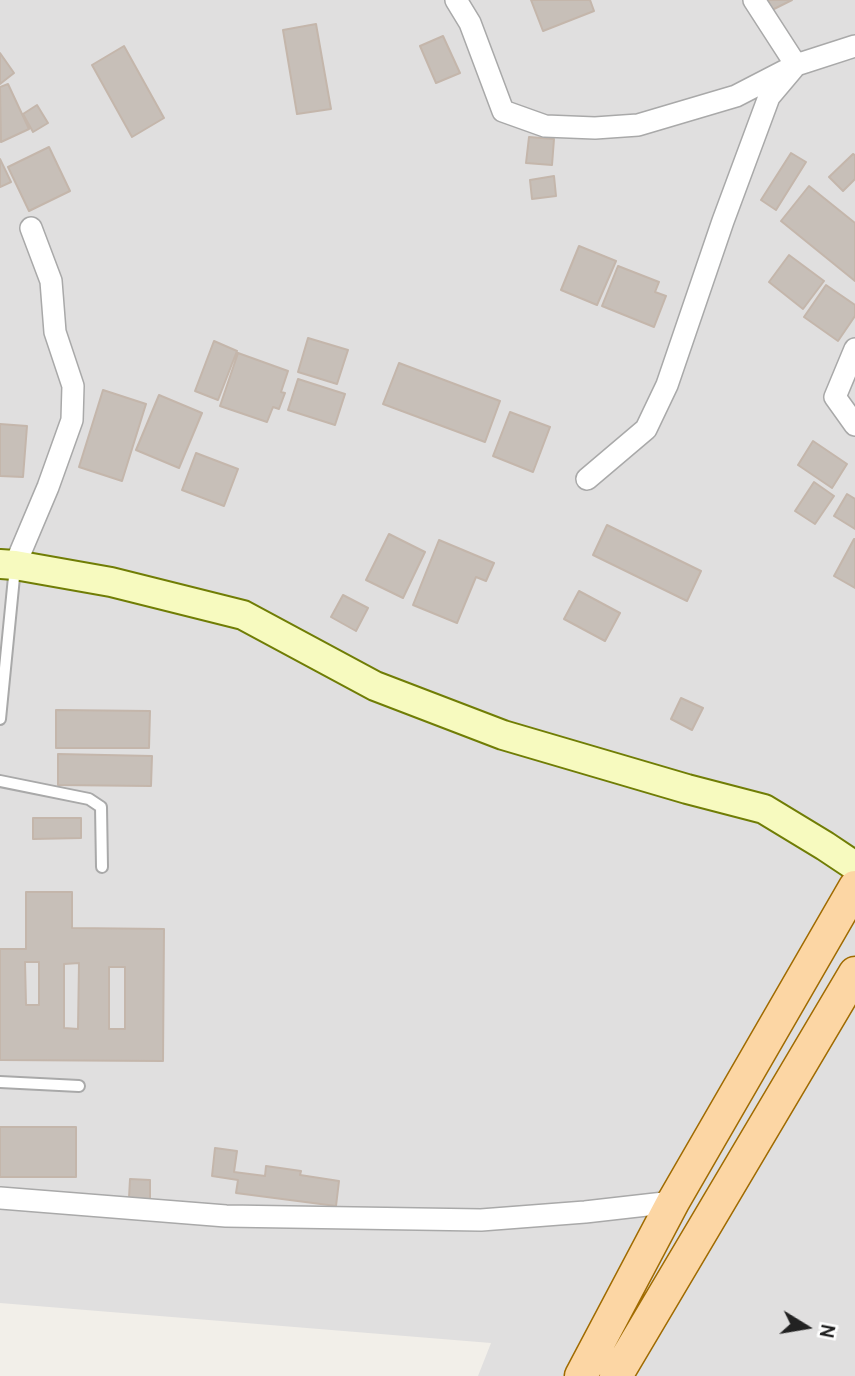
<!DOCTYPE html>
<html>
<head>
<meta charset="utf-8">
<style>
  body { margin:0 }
  #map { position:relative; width:855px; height:1376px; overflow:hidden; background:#f2efe9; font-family:Cabin,sans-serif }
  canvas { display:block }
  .north { position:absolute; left:771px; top:1292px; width:70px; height:70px; -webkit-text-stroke:5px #fff; paint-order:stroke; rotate:101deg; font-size:19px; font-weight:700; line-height:28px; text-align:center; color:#222 }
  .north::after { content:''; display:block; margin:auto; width:24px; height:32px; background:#222; clip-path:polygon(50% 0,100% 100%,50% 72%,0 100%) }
</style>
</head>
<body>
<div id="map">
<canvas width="855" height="1376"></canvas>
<div class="north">N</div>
</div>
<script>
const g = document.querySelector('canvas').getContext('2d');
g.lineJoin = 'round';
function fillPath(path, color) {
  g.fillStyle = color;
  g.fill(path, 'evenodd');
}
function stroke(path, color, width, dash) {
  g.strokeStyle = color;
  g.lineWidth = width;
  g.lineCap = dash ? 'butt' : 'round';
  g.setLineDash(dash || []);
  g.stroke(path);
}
fillPath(new Path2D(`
  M0,0H855V1376H478L491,1343L0,1303Z`), '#e0dfdf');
const building = new Path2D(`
  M531,0H590L594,11L543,31Z
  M768,0H792L772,10Z
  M316,24L331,109L297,114L283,30Z
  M443,36L460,73L436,83L420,46Z
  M124,46L164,118L132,137L92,65Z
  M0,53L14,73L0,84Z
  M8,84L29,129L1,142L0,87Z
  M37,105L48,123L33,132L23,114Z
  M529,137L554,139L552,165L526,163Z
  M49,147L70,191L29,211L8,167Z
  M791,153L806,162L776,210L761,200Z
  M853,154L855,155V179L843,191L829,177Z
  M0,159L11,182L0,187Z
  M554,176L556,196L532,199L530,180Z
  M809,186L855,223V281L781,221Z
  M579,246L616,261L597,305L561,290Z
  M789,255L824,281L803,309L769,282Z
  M618,266L659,282L655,292L666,296L654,327L602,306Z
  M826,285L855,305V316L838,341L804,317Z
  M308,338L348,350L337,384L298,372Z
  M214,341L237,351L218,400L195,391Z
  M238,353L288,371L281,392L285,393L279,409L273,407L267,422L220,406Z
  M399,363L500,401L485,442L383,404Z
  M298,379L345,394L335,425L288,410Z
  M103,390L146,404L122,481L79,467Z
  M159,395L202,413L179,468L136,450Z
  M510,412L550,427L533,472L493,456Z
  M0,424L27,426L23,477L0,476Z
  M813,441L847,464L832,488L798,465Z
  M196,453L238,469L224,506L182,490Z
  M814,482L834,496L815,524L795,511Z
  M847,494L855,499V529L834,516Z
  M607,525L701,571L687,601L593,555Z
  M389,534L425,552L403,598L366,580Z
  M854,539H855V588L834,576Z
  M439,540L494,563L486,581L476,577L457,623L413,605Z
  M579,591L620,613L605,641L564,619Z
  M343,595L368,608L356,631L331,617Z
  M681,698L703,708L692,730L671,719Z
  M56,710L150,711L149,748H56Z
  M58,754L152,756L151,786L58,785Z
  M33,818H81V838L33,839Z
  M26,892H72V928L164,929L163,1061L0,1060V949H26ZM25,962H39V1005H26ZM79,963L78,1029L64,1028V964ZM109,967H125V1029H109Z
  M0,1127H76V1177H0Z
  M215,1148L237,1151L234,1172L265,1176L266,1166L301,1171L300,1175L339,1181L336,1206L236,1193L238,1180L212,1176Z
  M130,1179L150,1180V1200L129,1198Z`);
fillPath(building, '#c7bfb8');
stroke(building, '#c4b6ab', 2);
const lane = new Path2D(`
  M0,719L15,567
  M0,781L89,799L101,807L102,867
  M0,1082L79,1086`);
const street = new Path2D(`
  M456,0L470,23L503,111L545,126L595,128L638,125L736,96L796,65L855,46
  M855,349L835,397L855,425
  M587,479L646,429L667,385L723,221L769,97L796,65L754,0
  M15,565L48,487L72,420L73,386L55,332L51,281L31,228
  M0,1198L226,1216L481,1220L585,1212L673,1202`);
const secondary = new Path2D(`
  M0,564L15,565L111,582L243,615L375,686L503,735L687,789L764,809L825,846L855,866`);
const primary = new Path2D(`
  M581,1376L673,1202L855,887
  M616,1376L855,973`);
stroke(lane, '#a9a9a9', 14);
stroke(street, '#a9a9a9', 24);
stroke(secondary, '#707d05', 32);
stroke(primary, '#a06b00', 35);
stroke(lane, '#fff', 10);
stroke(street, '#fff', 21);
stroke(secondary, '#f7fabf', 28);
stroke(primary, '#fcd6a4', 32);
</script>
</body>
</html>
